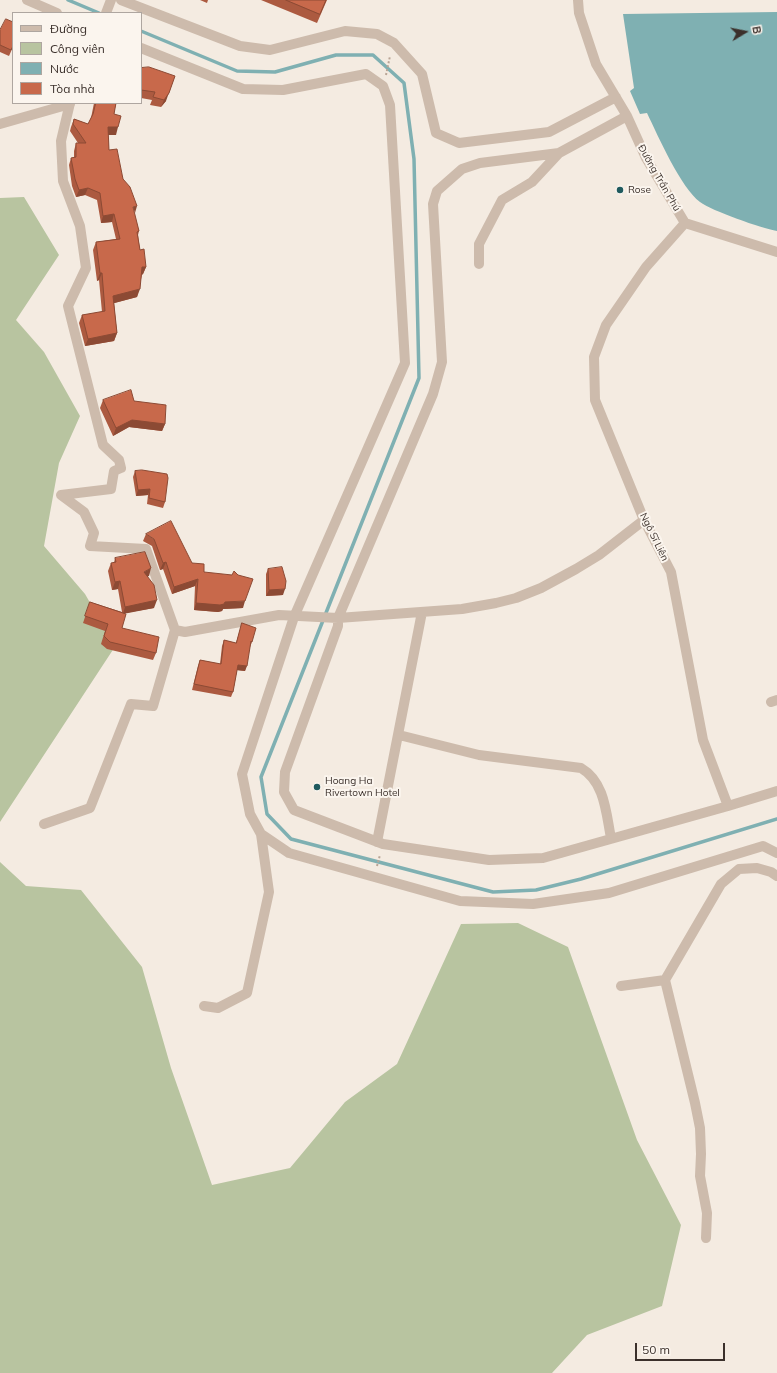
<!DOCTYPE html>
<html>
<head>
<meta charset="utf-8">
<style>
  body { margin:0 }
  #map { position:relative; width:777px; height:1373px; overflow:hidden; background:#f4ebe1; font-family:Mulish,sans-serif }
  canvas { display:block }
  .legend { position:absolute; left:12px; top:12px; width:130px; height:92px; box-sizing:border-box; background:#fbf5ee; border:1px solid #aea6a0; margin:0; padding:5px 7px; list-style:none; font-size:12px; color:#3b302b }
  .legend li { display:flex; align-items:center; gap:8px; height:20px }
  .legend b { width:20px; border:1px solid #aea6a0 }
  .north { position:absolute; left:725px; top:12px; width:40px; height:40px; -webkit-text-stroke:3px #fbf5ee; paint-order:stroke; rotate:80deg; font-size:11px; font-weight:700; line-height:16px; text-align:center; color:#3b302b }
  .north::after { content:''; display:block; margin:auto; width:14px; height:18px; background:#3b302b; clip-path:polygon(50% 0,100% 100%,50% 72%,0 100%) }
  .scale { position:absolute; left:635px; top:1343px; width:90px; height:18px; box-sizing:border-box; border:2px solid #3b302b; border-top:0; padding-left:5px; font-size:12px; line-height:14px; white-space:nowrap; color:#3b302b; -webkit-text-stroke:3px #fbf5ee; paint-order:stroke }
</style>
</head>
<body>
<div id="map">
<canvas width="777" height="1373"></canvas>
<ul class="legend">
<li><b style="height:5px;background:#cdbbac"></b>Đường</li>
<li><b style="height:11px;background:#b8c4a0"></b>Công viên</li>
<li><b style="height:11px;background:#7fb0b2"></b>Nước</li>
<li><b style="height:11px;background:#c8694b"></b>Tòa nhà</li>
</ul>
<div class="north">B</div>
<div class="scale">50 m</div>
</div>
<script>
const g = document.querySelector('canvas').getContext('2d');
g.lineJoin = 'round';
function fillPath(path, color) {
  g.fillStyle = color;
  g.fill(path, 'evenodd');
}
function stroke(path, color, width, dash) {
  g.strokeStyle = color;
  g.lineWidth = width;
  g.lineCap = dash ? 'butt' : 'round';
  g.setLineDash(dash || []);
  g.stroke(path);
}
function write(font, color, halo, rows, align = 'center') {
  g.font = font + ' Mulish,sans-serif';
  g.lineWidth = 4;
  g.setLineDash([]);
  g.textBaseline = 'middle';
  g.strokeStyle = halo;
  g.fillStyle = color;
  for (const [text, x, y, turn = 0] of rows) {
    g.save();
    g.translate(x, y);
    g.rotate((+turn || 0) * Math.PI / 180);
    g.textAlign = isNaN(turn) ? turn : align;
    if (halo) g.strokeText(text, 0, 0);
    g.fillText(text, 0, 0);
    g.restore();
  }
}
fillPath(new Path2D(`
  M24,197L59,255L16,320L44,352L80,416L59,463L44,546L85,594L96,613L120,639L0,822V198Z
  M0,862L26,886L81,890L142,967L171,1068L212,1185L290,1168L345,1102L397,1064L461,924L518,923L568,947L637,1140L681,1225L662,1306L587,1335L552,1373H0Z`), '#b8c4a0');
fillPath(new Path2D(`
  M777,12V231C761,228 712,211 700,202C681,188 658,136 647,113L640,114L630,91L634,88L623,14Z`), '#7fb0b2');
stroke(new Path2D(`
  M68,0L99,13
  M141,31L237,71L275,72L336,55H373L404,83L414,159L419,378L261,777L267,814L291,839L493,892L536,890L581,879L777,819`), '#7fb0b2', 3.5);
stroke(new Path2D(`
  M386,75L390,56
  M377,866L380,855`), '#b9a596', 2, [2, 2]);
stroke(new Path2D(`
  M27,0L57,13
  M121,0L240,46L270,50L345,31L377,34L394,43L422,74L436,133L459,143L549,132L616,97
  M578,0L579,13L596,64L627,116L646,158L685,223L777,252
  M106,13L111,0
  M141,48L243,89L283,90L366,74L383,86L390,105L405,363L294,617L242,774L250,814L261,834L289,853L460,901L533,904L609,893L763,846L777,853
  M70,103L61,141L63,181L80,226L86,268L68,306L103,445L119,460L121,468L114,471L111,489L61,495L84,512L94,533L90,546L146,549L175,630L185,632L279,615L338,618L462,609L496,603L516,598L541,588L576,569L599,555L644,520
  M0,124L70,104
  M559,153L480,163L462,169L437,191L433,204L442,362L433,394L338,618V626L285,772L284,792L294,810L383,844L489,860L543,858L728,806
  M685,223L646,267L606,325L594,357L595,400L644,520L671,572L703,740L728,806L777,791
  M479,264V244L502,200L532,182L559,153L627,116
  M771,702L777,700
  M399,735L479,755L581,768C605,782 606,813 611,838
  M44,824L90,808L131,704L153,706L175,630
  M377,842L422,612
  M621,986L665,980
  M204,1006L218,1008L247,993L269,892L261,834
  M706,1238L707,1213L700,1176L701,1154L700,1128L695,1103L665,980L721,884L739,869L757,868L771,872L777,876`), '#cdbbac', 10);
fillPath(new Path2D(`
  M200,0H208L207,3Z
  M261,0H327L317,23Z
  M13,22V47L9,56L0,52V30Z
  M141,68L166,101L161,107L150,105L152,100L141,98Z
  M94,103H116L114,114L116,135H108L109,150L123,179L134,213L139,231L138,235L140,250L146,267L143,274L142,275L137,297L114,303L117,333L114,341L85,346L79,323L82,315L102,312L99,280L97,281L93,250L96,242L116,239L112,222L101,223L97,200L85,195L76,197L72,186L69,165L71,158L74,157V151L76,143H78L70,131L71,127L74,119L88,124L91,118Z
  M103,400L134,401L165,424L162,431L129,427L113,436L100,408Z
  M135,471L165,502L163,508L147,504L148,495L136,496L133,477Z
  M146,534L192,563L204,572L243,608L223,609L222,611L218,612L194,610L195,586L172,594L163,569L160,570L152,546L143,541Z
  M115,558L149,576H147L154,608L125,613L122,628L156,653L153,660L107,649L101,644L105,631L83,623L90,602L122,612L118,589L112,590L108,571L111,563H114Z
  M268,569L283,595L266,596V574Z
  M242,623L252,642L250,647L245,671L237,670L233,692L231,697L192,690L198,666L200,660L220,664L222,646L224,640L236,643Z`), '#ac5a40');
fillPath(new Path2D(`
  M175,76L166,101L161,107L164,100Z
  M108,127H118L116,135H105Z
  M88,188L85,195L76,197L79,190Z
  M137,206L135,213L133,207Z
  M114,214L112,222L101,223L103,216Z
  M142,267H146L143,274L140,275Z
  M100,273H102L99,280L97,281Z
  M140,289L137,297L111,304L113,296Z
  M117,333L114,341L85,346L88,339Z
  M132,420L165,424L162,431L129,427L113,436L116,428Z
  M150,489L148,495L136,496L138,490Z
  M166,562L163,569L160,570L163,563Z
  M151,568L149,576L141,579L144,572Z
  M198,579L195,586L172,594L174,587Z
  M120,581L118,589L112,590L115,582Z
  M285,589L283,595L266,596L269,590Z
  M157,600L154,608L123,614L125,607Z
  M245,601L243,608L223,609L222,611L218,612L194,610L196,603L225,602Z
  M238,665L247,666L245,671L236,670Z`), '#8c4a34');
const building = new Path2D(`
  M286,0H326L320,14Z
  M6,19L13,22V46L11,50L0,45V30Z
  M149,67L175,76L169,93L164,100L153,97L155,92L141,90V68Z
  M96,103H116L114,114L121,116L118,127H108L109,150L117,149L123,179L130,187L137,206L133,207L139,231L137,232L140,250L144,249L146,267H142L140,289L113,296L117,333L88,339L82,315L105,311L102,273H100L96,242L120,239L114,214L103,216L100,193L88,188L79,190L75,179L71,158L76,157V143H86L73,124L74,119L88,124L93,114Z
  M131,390L134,401L166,405L165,424L132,420L116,428L103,400Z
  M142,470L167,474L168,478L165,502L149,498L150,489L138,490L135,471Z
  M171,521L192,563L204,564V572L232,575L234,571L238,575L253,579L245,601L225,602L224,604L220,605L196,603L198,579L174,587L166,562L163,563L154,539L146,534Z
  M145,552L151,568L144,572L154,585L157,600L125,607L120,581L115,582L111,563L116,562L115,558Z
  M282,567L286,581L285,589L269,590L268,569Z
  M90,602L126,614L122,628L159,637L156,653L110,642L104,636L108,624L85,616Z
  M242,623L256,628L252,642L251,641L247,666L238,665L233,692L194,684L200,660L221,664L224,640L236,643Z`);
fillPath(building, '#c8694b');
stroke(building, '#8c4a34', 1);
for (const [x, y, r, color] of [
  [620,190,4,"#1f5a5e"],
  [317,787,4,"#1f5a5e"]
]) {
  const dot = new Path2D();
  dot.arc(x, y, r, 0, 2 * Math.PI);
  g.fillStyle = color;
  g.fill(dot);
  stroke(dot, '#fbf5ee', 1.5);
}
write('10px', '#3b302b', '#fbf5ee', [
  ["Đường Trần Phú",659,178,60],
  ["Ngô Sĩ Liên",654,537,64]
]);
write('10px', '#3b302b', '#fbf5ee', [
  ["Rose",628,190],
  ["Hoang Ha",325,781],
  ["Rivertown Hotel",325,793]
], 'left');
</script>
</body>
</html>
